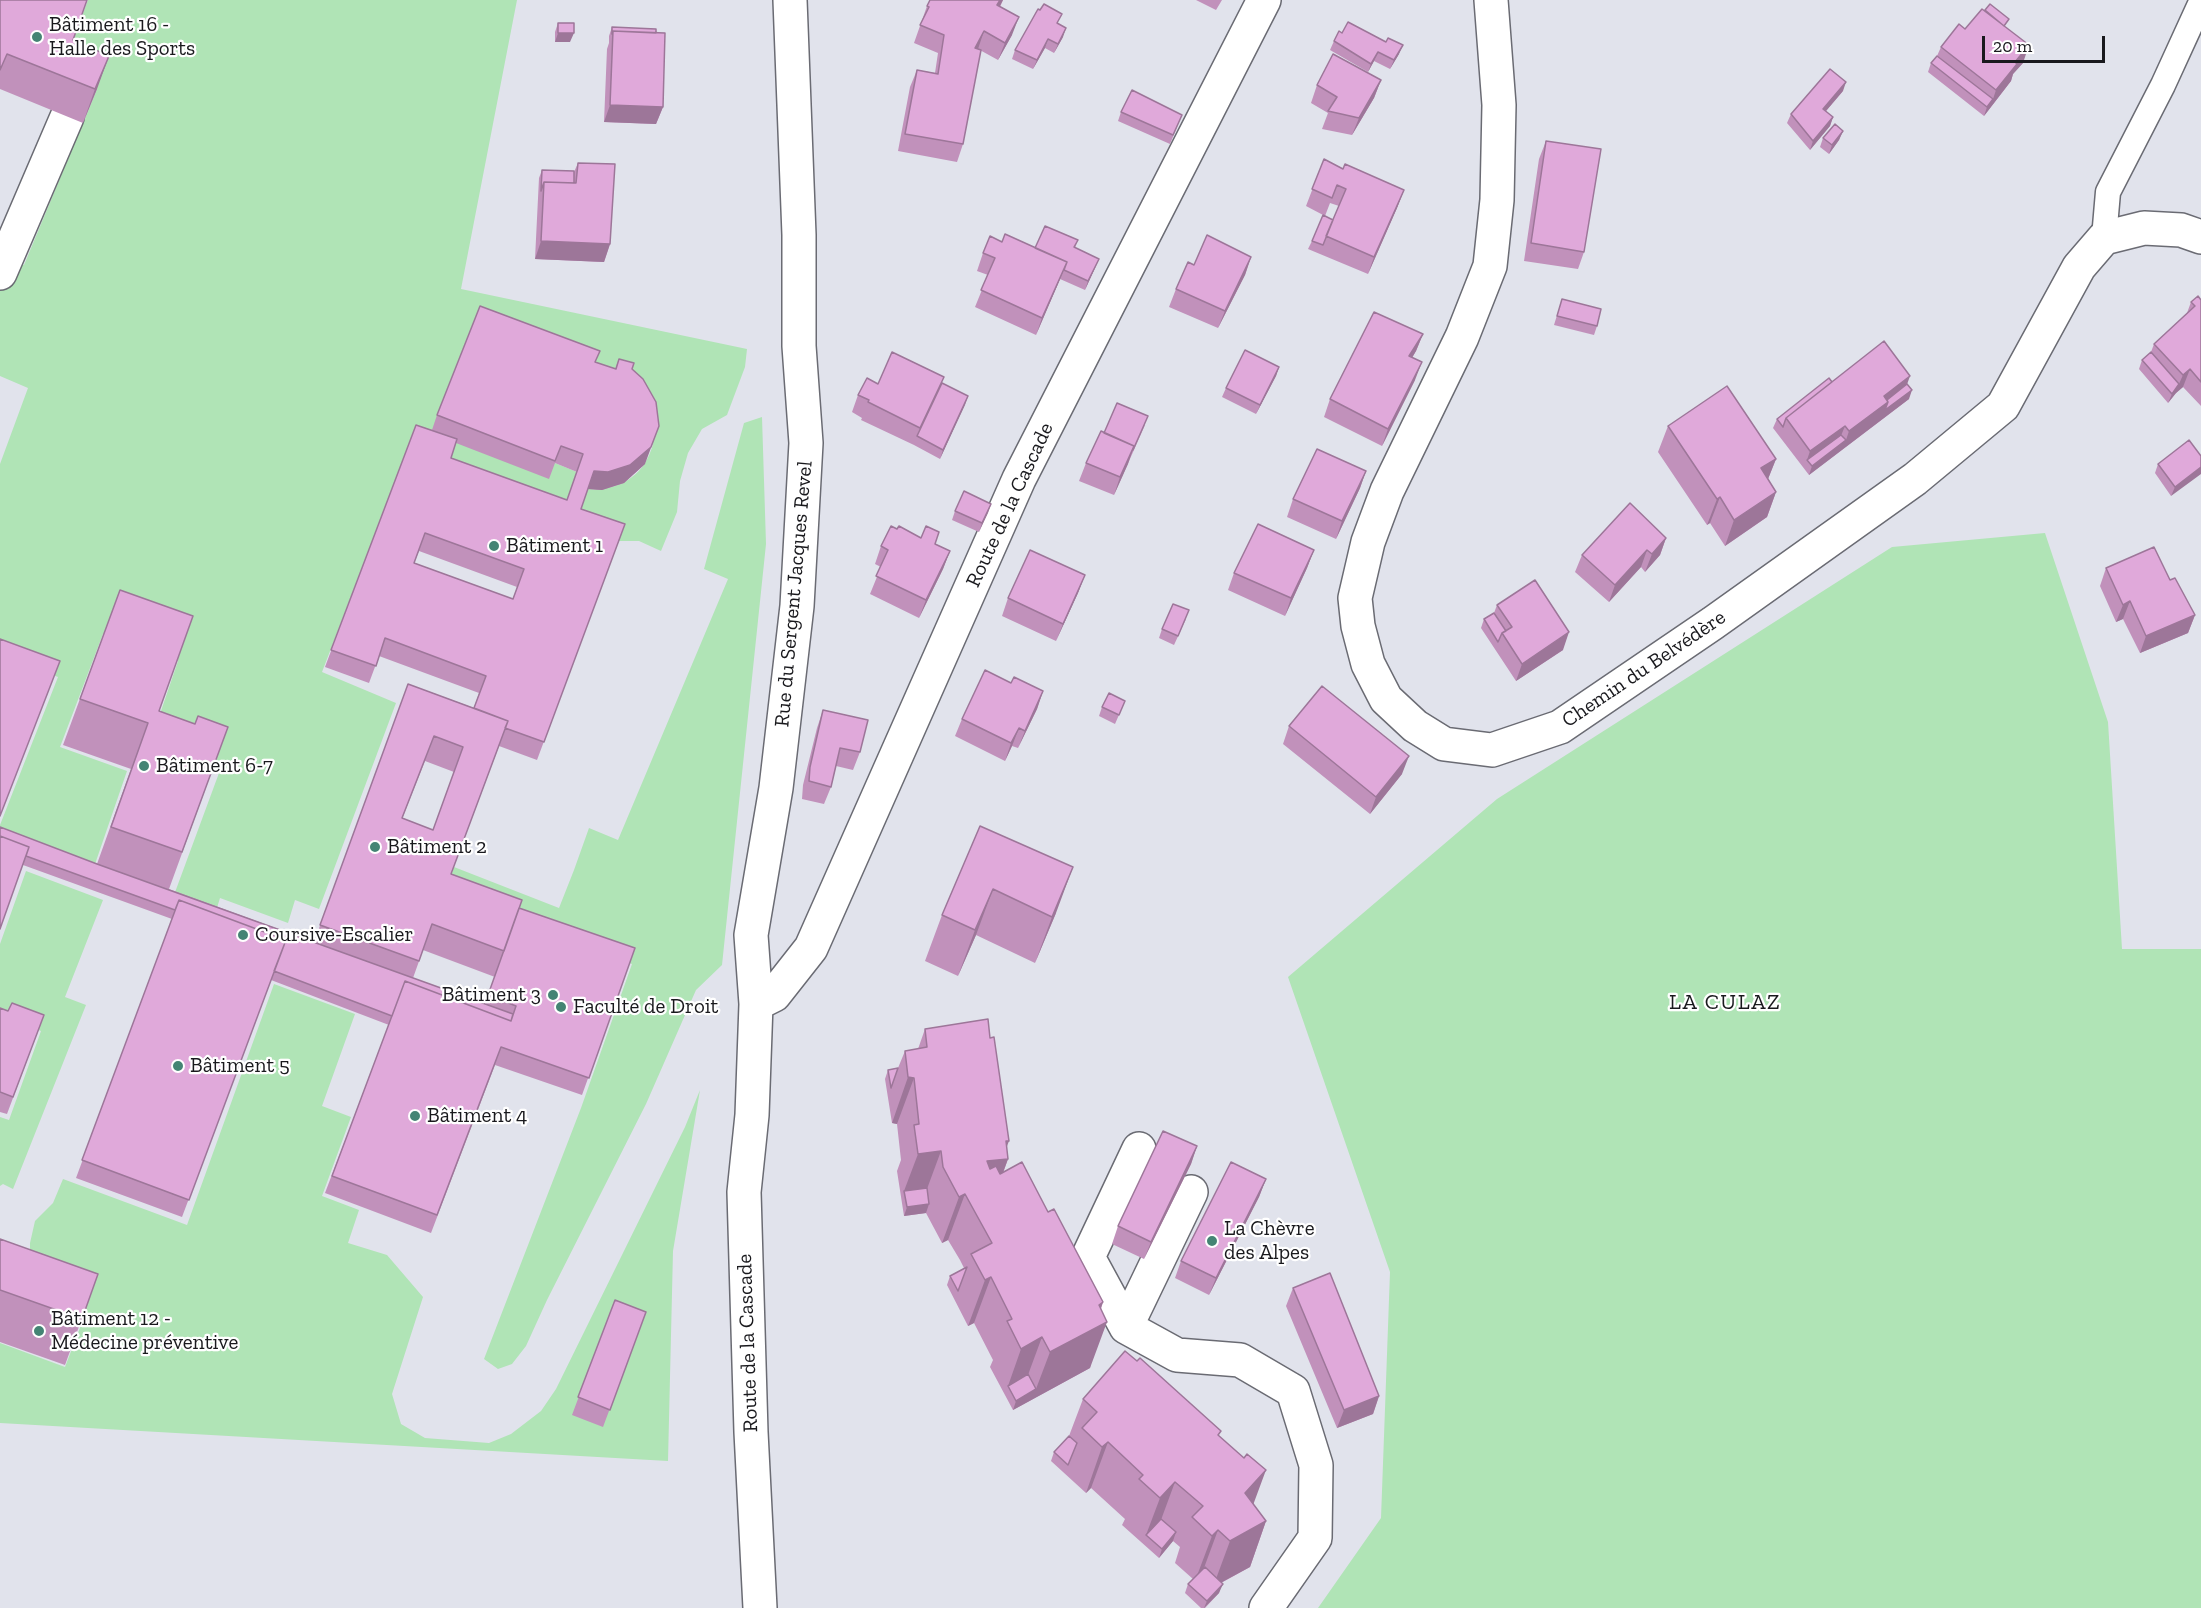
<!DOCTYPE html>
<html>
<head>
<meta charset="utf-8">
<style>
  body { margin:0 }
  #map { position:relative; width:2201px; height:1608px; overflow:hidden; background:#e1e3ec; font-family:"Zilla Slab",serif }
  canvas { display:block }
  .scale { position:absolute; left:1982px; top:36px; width:123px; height:27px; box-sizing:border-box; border:3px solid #19191d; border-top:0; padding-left:8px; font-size:18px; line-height:21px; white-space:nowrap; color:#19191d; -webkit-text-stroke:4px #fff; paint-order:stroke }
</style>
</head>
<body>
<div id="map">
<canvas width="2201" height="1608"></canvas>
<div class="scale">20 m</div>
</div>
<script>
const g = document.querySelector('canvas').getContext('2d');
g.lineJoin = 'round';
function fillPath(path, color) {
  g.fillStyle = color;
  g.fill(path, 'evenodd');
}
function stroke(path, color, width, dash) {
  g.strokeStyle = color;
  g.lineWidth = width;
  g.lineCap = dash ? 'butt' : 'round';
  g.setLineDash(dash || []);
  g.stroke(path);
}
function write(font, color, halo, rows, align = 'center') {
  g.font = font + ' "Zilla Slab",serif';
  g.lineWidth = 4.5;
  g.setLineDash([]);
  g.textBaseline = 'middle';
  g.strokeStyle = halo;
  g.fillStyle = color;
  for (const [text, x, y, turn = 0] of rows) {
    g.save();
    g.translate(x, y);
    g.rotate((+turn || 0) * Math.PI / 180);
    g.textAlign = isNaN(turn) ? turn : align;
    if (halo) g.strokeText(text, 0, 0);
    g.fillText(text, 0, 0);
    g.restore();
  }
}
fillPath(new Path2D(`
  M88,0H517L461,289L747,349L745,367L727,415L702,429L688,453L680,481L677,512L661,551L639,541H619L574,525L588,489C620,491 645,475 653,444L589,379L549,478L555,463L577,472L561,518L410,443L322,672L396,703L319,909L295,900L288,923L220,898L216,911L174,895L219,773L180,759L146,755L178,661L103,634L60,747L127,771L94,867L0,833V825L58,677L0,655V464L28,388L0,376V256L24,265L97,89L60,74Z
  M762,417L766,544L722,965L696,990L646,1104L547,1300L526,1346L512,1364L498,1369L484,1359L581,1108L632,964L444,897L454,867L559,908L574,870L589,828L618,840L728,579L704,569L744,423Z
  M2045,533L2108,722L2122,949H2201V1608H1318L1381,1518L1390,1272L1288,977L1497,799L1892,547Z
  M26,871L103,900L65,997L86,1005L13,1189L3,1184L0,1186V1117L9,1120L41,1031L4,1016L0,1021V944Z
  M274,984L355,1014L322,1106L351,1117L322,1196L359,1210L348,1243L387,1255L423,1297L392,1394L401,1424L425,1438L489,1443L511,1434L541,1411L556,1389L685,1127L700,1090L673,1251L668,1461L0,1423V1343L65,1367L83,1320L58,1311L30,1262V1243L35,1221L53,1203L63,1179L187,1225Z`), '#b0e4b6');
const lane = new Path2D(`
  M2104,238L2108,192L2163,85L2201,2`);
const street = new Path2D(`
  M1491,0L1499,105L1497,200L1490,266L1462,337L1387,491L1368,542L1355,598L1358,626L1368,664L1386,699L1415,726L1444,744L1492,750L1560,727L1713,623L1915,479L2003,406L2079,267L2104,238L2144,228L2181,230L2201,237
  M0,273L67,117
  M756,1004L774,995L811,948L1019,479L1264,0
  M1139,1149L1088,1257L1126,1327L1177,1355L1240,1360L1293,1391L1316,1465L1315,1538L1266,1608
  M1126,1327L1191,1192
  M760,1608L751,1432L744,1192L752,1115L756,1004L751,935L776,788L797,606L806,443L799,346V235L790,0`);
stroke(lane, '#6a6b73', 27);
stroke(street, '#6a6b73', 36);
stroke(lane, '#fff', 24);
stroke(street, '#fff', 33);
fillPath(new Path2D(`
  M0,0L73,40L97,89L83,123L0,89Z
  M1003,0L1000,7L1012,35L998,60L978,49L963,144L957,162L898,151L910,87L917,70L935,73L938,53L914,43L927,6Z
  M1196,0H1222L1216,10Z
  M558,23L570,42H555V32Z
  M1058,23L1063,37L1054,53L1045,48L1033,69L1012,59L1015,50Z
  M612,27L656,33L663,107L656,124L604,122L607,49L609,43V36Z
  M2006,27L2023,63L2013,74L2011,81L1984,116L1928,72L1931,63L1937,56L1941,47L1965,29Z
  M1342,33L1386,42L1399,54L1390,69L1374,61L1368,72L1330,50L1334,41Z
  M1381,80L1374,98L1352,135L1322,129L1328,113L1311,103L1317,85Z
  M1843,91L1826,111L1833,117L1830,126L1810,150L1787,123L1791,114Z
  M1121,112L1182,115L1170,144L1118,121Z
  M1843,131L1839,140L1829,154L1820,147L1823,138Z
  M1546,141L1584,252L1578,269L1524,261L1539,159Z
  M1324,159L1343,169L1404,190L1397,208L1368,274L1308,249L1312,241L1333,220L1339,206L1330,203L1325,216L1306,206Z
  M578,163L610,244L604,262L535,259L539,178L542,170L574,172Z
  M1078,240L1075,248L1099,259L1095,268L1085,290L1060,279L1061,277L1036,335L975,307L988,275L977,271L983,253L1035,248Z
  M1251,257L1245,275L1218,328L1169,307L1176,289L1194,265Z
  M1562,299L1597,326L1594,335L1554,325Z
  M2201,300V406L2183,387L2176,393L2168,403L2139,369L2142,360L2151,352L2154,344L2187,313L2191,302Z
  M1423,334L1416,351L1412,358L1415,380L1382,446L1324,417L1330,399Z
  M619,359L632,369L645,464L624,483L602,490L588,489L581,509L625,524L537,760L499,746L451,874L519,908L635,948L582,1095L495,1065L431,1233L325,1193L389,1025L271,980L182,1217L76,1178L172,919L23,865L0,827L97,864L131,769L63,745L120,590L159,711L195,724L228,727L169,889L314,942L408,684L474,708L479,693L379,656L369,683L325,667L416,425L432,430L437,415L595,362L615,369ZM456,443L549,479L555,463L577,472L567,500L451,458ZM419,551L517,587L513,599L414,563ZM425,761L454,772L433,830L402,819ZM423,950L495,977L485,1004L413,978Z
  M1279,367L1276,376L1256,414L1222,397L1226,388Z
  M1832,382L1907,384L1909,399L1809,475L1773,428L1777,419Z
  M878,384L941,387L968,396L940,459L914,445L861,420L862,418L852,412L858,395Z
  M1145,425L1114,495L1079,481L1086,463L1104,433Z
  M1668,426L1776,459L1768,479L1776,492L1767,517L1725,546L1710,523L1707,525L1658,452Z
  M2201,456L2171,496L2155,473L2158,464Z
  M1366,471L1360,488L1336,539L1287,517L1293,499Z
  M991,504L979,532L952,520L955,511Z
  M897,529L935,544L950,551L943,569L919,618L870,594L881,567L875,564L881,546Z
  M1666,538L1660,555L1645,572L1641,567L1609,602L1575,572L1582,555Z
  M1314,550L1307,568L1285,616L1228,590L1234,573Z
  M2106,568L2170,580L2195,615L2188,633L2140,653L2123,619L2116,622L2100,586Z
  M1085,575L1078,593L1056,641L1002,616L1008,598Z
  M1497,605L1563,650L1516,681L1481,628L1484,619L1494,613Z
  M1186,619L1174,645L1159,638L1162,629Z
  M1011,683L1043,691L1037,709L1018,748L1012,746L1005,761L955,736L962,719Z
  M1125,701L1115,724L1099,716L1102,707Z
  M823,710L860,752L853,770L836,766L831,787L824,804L802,799L803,785L817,728Z
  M1289,726L1402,774L1370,814L1283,744Z
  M980,826L1056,913L1035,963L976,935L958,976L925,961L942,915Z
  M0,1008L8,1011L44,1015L7,1114L0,1112Z
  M925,1029L990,1038L1008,1159L1003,1173L1048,1212L1103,1302L1101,1309L1090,1368L1013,1410L990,1367L993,1360L974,1323L968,1326L947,1285L950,1276L964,1268L960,1260L948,1240L942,1243L926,1213L904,1216L897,1171L901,1160L897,1124L892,1123L885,1079L888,1070L898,1068L905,1051L918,1049Z
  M1197,1146L1191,1164L1144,1259L1112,1244L1118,1226Z
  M1266,1179L1259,1197L1209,1295L1175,1278L1181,1261Z
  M0,1239L98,1274L65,1365L0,1342Z
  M1293,1288L1379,1396L1373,1414L1337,1428L1286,1306Z
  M615,1300L646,1312L603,1427L572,1415Z
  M1083,1399L1219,1436L1253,1504L1266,1521L1250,1567L1221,1583L1219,1593L1205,1608H1201L1185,1593L1188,1584L1193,1579L1175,1563L1180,1547L1173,1541L1159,1558L1122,1525L1125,1519L1091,1488L1086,1493L1051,1461L1054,1452L1069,1436Z`), '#c191bb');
fillPath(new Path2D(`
  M1000,0H1003L991,23L997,5Z
  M1019,17L1012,35L998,60L1005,43Z
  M1066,28L1063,37L1054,53L1058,44Z
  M984,31L978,49L975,48Z
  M558,33H574L570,42H555Z
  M1048,39L1045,48L1033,69L1037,60Z
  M1403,45L1399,54L1390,69L1394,60Z
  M2029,45L2023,63L2013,74L2011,81L1984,116L1987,107L1993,99L1996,90L2015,62Z
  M1378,52L1374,61L1368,72L1371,64Z
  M109,56L97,89L83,123L95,89Z
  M1381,80L1374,98L1352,135L1359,118Z
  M1846,82L1843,91L1820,118L1823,109Z
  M610,105L663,107L656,124L604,122Z
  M1833,117L1830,126L1810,150L1813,141Z
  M1843,131L1839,140L1829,154L1832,145Z
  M1404,190L1397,208L1368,274L1374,257Z
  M541,241L610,244L604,262L535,259Z
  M1251,257L1245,275L1218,328L1225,311Z
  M1099,259L1095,268L1085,290L1088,281Z
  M1067,262L1060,279L1036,335L1042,318Z
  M1423,334L1416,351L1402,374L1409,356Z
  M1422,362L1415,380L1382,446L1388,429Z
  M1279,367L1276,376L1256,414L1260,405Z
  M2190,369L2183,387L2176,393L2168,403L2172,394L2179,384L2183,375Z
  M1910,376L1904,393L1912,390L1909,399L1809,475L1812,466L1846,440L1849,431L1884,396Z
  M968,396L965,405L940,459L943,450Z
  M659,426L645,464L624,483L602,490L588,489L594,471Z
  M1845,426L1838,443L1807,460L1810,451Z
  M1134,446L1128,464L1114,495L1120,477Z
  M1776,459L1766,484L1761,468Z
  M2201,467V474L2171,496L2175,487Z
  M1366,471L1360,488L1336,539L1342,521Z
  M1776,492L1767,517L1725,546L1734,520Z
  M1720,497L1710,523L1707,525L1717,499Z
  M991,504L988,513L979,532L982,523Z
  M1666,538L1660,555L1645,572L1652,554Z
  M1314,550L1307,568L1285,616L1291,598Z
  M1647,550L1641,567L1609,602L1615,585Z
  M950,551L943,569L919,618L926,600Z
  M1085,575L1078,593L1056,641L1063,624Z
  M2130,601L2123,619L2116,622L2123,605Z
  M2195,615L2188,633L2140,653L2146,636Z
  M1569,632L1563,650L1516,681L1522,664Z
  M1043,691L1037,709L1018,748L1025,731Z
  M1019,728L1012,746L1005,761L1011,743Z
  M1409,756L1402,774L1370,814L1376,797Z
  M1073,867L1056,913L1035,963L1052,917Z
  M993,889L976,935L958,976L975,930Z
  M908,1077L914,1078L897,1124L892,1123Z
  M1006,1141H1009L1002,1159H1008L991,1205L987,1161Z
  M1197,1146L1191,1164L1144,1259L1151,1242Z
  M941,1151L924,1197L904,1191L918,1154Z
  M1266,1179L1259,1197L1209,1295L1216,1278Z
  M965,1194L948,1240L942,1243L959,1197Z
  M929,1204L926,1213L904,1216L907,1207Z
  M991,1277L974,1323L968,1326L985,1280Z
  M1103,1302L1093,1329L1107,1322L1090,1368L1013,1410L1016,1401L1036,1389L1050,1352L1099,1305Z
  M1042,1337L1025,1383L1008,1386L1021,1349Z
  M1379,1396L1373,1414L1337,1428L1344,1410Z
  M1108,1442L1091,1488L1086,1493L1102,1447Z
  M1266,1470L1249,1516L1245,1493Z
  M1175,1482L1158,1528L1146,1535L1160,1498Z
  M1266,1521L1250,1567L1213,1587L1230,1541Z
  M1218,1530L1201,1576L1195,1581L1212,1536Z
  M1176,1532L1173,1541L1159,1558L1162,1549Z
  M1223,1584L1219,1593L1204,1608L1207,1601Z`), '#9d7699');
const building = new Path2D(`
  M0,0H87L73,40L109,56L95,89L7,54L0,70Z
  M930,0H1000L997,5L1019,17L1005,43L984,31L975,48L981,50L963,144L905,134L917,70L938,74L944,35L920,25L929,7L927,6Z
  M1044,4L1062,14L1057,23L1066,28L1058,44L1048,39L1037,60L1015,50L1038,9L1040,10Z
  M1990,4L2009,19L2004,26L1985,10Z
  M1982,9L2029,45L2015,62L2017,64L1996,90L1941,47L1959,24L1965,29Z
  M1348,22L1386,42L1388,38L1403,45L1394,60L1378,52L1371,64L1334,41L1339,31L1342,33Z
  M558,23H574V33H558Z
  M612,27L656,29V33L613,31L612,34Z
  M613,31L665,33L663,107L610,105Z
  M1333,54L1381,80L1359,118L1328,111L1337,97L1317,85Z
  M1937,56L1993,99L1987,107L1931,63Z
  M1830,69L1846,82L1823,109L1833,117L1813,141L1791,114Z
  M1132,90L1182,115L1173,135L1121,112Z
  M1835,124L1843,131L1832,145L1823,138Z
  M1546,141L1601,149L1584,252L1531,243Z
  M1324,159L1343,169L1345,164L1404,190L1374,257L1326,236L1346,189L1337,185L1332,198L1312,189Z
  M578,163L615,164L610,244L541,241L544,182L576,183Z
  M542,170L574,171V183L544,182L541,191Z
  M1323,215L1333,220L1323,245L1312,241Z
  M1045,226L1078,240L1074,247L1099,259L1088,281L1064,270L1067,262L1035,248Z
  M1005,234L1067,262L1042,318L981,290L995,258L983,253L990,236L1002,242Z
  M1207,235L1251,257L1225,311L1176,289L1188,262L1194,265Z
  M2198,296L2201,300V382L2190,369L2183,375L2154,344L2195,306L2191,302Z
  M1562,299L1601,309L1597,326L1557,316Z
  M480,306L600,351L595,362L616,369L619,359L634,363L632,369L643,379L656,402L659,426L651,447L630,465L608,472L594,471L581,509L625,524L544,742L505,728L508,721L474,708L486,676L385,638L376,666L331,650L416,425L457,439L451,458L567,500L583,454L561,446L555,461L437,415ZM425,533L524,569L513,599L414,563Z
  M1374,312L1423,334L1409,356L1422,362L1388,429L1330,399Z
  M1884,341L1910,376L1884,396L1888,402L1849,431L1845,426L1810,451L1786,418Z
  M1245,350L1279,367L1260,405L1226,388Z
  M892,352L944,377L920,428L868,402L869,400L858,395L867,378L878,384Z
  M2151,352L2179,384L2172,394L2142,360Z
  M1829,378L1832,382L1786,418L1783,427L1777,419Z
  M942,383L968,396L943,450L917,436Z
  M1907,384L1912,390L1885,410L1888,402L1887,400Z
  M1727,386L1776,459L1761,468L1776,492L1734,520L1720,497L1717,499L1668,426Z
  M1117,403L1148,416L1133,450L1134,446L1104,433Z
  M1101,431L1134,446L1120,477L1086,463Z
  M1841,435L1846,440L1812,466L1807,460Z
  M2189,440L2201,456V467L2175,487L2158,464Z
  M1317,449L1366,471L1342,521L1293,499Z
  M964,491L991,504L982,523L955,511Z
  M1630,503L1666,538L1652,554L1647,550L1615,585L1582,555Z
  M1258,524L1314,550L1291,598L1234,573Z
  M891,526L897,529L899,526L921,538L926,526L939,532L935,544L950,551L926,600L876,576L888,550L881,546Z
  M2154,547L2170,580L2175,578L2195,615L2146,636L2130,601L2123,605L2106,568Z
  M1030,550L1085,575L1063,624L1008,598Z
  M1535,580L1569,632L1522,664L1502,633L1512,627L1497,605Z
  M120,590L193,616L159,711L195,724L198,716L228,727L182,852L111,827L148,723L80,699Z
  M1173,604L1189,610L1178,636L1162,629Z
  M1494,613L1506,631L1502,633L1498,642L1484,619Z
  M0,639L60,661L0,816Z
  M985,670L1011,683L1014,677L1043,691L1025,731L1019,728L1011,743L962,719Z
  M408,684L508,721L451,874L522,900L504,951L432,924L419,961L320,925ZM434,736L463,747L433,830L402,818Z
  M1322,686L1409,756L1376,797L1289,726Z
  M1109,693L1125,701L1119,715L1102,707Z
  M823,710L868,720L860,752L840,748L831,787L809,781L810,767Z
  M980,826L1073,867L1052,917L993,889L975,930L942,915Z
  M0,827L97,864L513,1014L511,1021L405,981L392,1016L274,971L286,940L179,900L175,910L26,856L29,847L0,836Z
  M0,836L29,847L0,929Z
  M179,900L286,940L189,1200L82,1160Z
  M519,908L635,948L589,1078L501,1047L437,1215L332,1176L405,981L511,1021L516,1006L488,995Z
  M12,1003L44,1015L13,1097L0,1092V1008L8,1011Z
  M988,1019L990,1038L994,1037L1009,1141H1006L1008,1159L987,1161L990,1169L996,1166L1000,1174L1022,1162L1048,1212L1054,1209L1103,1302L1099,1305L1107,1322L1050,1352L1042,1337L1021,1349L1007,1321L1012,1319L991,1277L985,1280L971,1254L992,1243L976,1214L965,1194L959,1197L943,1167L941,1151L918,1154L914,1125L919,1124L914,1078L908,1077L905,1051L927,1047L925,1029Z
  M898,1068L891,1088L888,1070Z
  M1163,1131L1197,1146L1151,1242L1118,1226Z
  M1231,1162L1266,1179L1216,1278L1181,1261Z
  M927,1188L929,1204L907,1207L904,1191Z
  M0,1239L98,1274L82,1319L0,1290Z
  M967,1267L958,1291L950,1276Z
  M1330,1273L1379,1396L1344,1410L1293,1288Z
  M615,1300L646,1312L610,1410L578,1397Z
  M1125,1351L1137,1361L1140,1358L1221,1431L1218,1435L1244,1458L1247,1454L1266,1470L1245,1493L1266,1521L1230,1541L1218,1530L1212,1536L1192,1517L1203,1506L1175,1482L1160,1498L1139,1479L1143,1475L1108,1442L1102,1447L1082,1428L1097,1412L1083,1399Z
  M1028,1374L1036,1389L1016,1401L1008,1386Z
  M1069,1436L1077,1443L1068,1465L1054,1452Z
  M1161,1519L1176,1532L1162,1549L1146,1535Z
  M1205,1567L1223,1584L1207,1601L1188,1584Z`);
fillPath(building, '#e0a9da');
stroke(building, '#9d7699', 1.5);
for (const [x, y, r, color] of [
  [37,37,6,"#448474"],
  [494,546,6,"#448474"],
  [144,766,6,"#448474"],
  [375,847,6,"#448474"],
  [243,935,6,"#448474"],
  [553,995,6,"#448474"],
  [561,1007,6,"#448474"],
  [178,1066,6,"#448474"],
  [415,1116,6,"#448474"],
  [1212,1241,6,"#448474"],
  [39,1331,6,"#448474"]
]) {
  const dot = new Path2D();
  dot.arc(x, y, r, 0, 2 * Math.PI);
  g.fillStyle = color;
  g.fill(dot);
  stroke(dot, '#fff', 2);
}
write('21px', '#19191d', '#fff', [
  ["Bâtiment 16 -",49,25],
  ["Halle des Sports",49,49],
  ["Bâtiment 1",506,546],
  ["Bâtiment 6-7",156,766],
  ["Bâtiment 2",387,847],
  ["Coursive-Escalier",255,935],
  ["Bâtiment 3",541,995,"right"],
  ["Faculté de Droit",573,1007],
  ["Bâtiment 5",190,1066],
  ["Bâtiment 4",427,1116],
  ["La Chèvre",1224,1229],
  ["des Alpes",1224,1253],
  ["Bâtiment 12 -",51,1319],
  ["Médecine préventive",51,1343]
], 'left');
write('21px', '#19191d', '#fff', [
  ["Route de la Cascade",1010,505,-65],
  ["Rue du Sergent Jacques Revel",794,594,-85],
  ["Chemin du Belvédère",1644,669,-34],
  ["Route de la Cascade",748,1343,-92]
]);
g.letterSpacing = '1.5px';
write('22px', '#19191d', '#fff', [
  ["LA CULAZ",1725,1003]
]);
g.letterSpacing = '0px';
</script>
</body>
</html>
